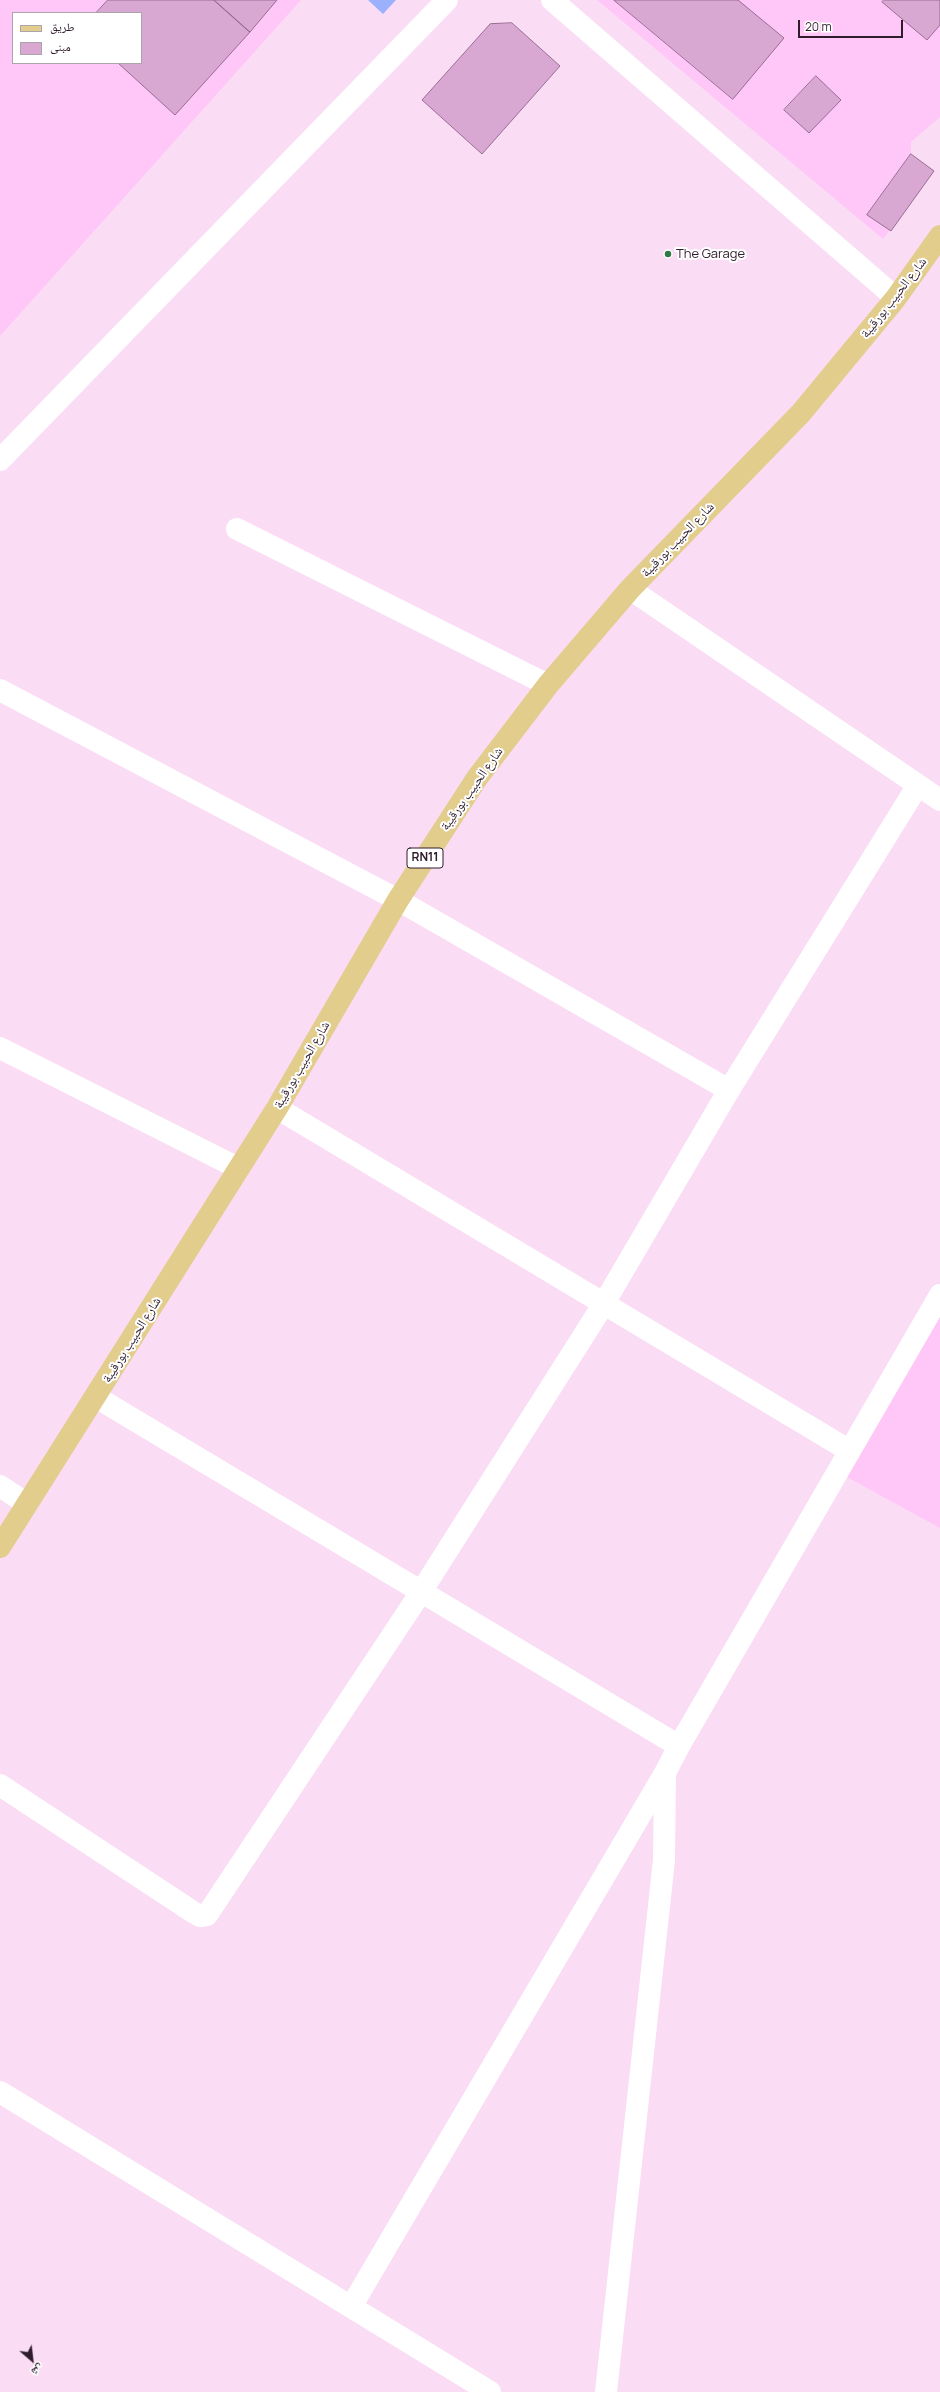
<!DOCTYPE html>
<html>
<head>
<meta charset="utf-8">
<style>
  body { margin:0 }
  #map { position:relative; width:940px; height:2392px; overflow:hidden; background:#fadcf5; font-family:Manrope,"Noto Naskh Arabic",sans-serif }
  canvas { display:block }
  .legend { position:absolute; left:12px; top:12px; width:130px; height:52px; box-sizing:border-box; background:#fff; border:1px solid #aba4ab; margin:0; padding:5px 7px; list-style:none; font-size:12px; color:#2e1c2c }
  .legend li { display:flex; align-items:center; gap:8px; height:20px }
  .legend b { width:20px; border:1px solid #aba4ab }
  .north { position:absolute; left:12px; top:2340px; width:40px; height:40px; -webkit-text-stroke:3px #fff; paint-order:stroke; rotate:152deg; font-size:11px; font-weight:700; line-height:16px; text-align:center; color:#2e1c2c }
  .north::after { content:''; display:block; margin:auto; width:14px; height:18px; background:#2e1c2c; clip-path:polygon(50% 0,100% 100%,50% 72%,0 100%) }
  .scale { position:absolute; left:798px; top:20px; width:105px; height:18px; box-sizing:border-box; border:2px solid #2e1c2c; border-top:0; padding-left:5px; font-size:12px; line-height:14px; white-space:nowrap; color:#2e1c2c; -webkit-text-stroke:3px #fff; paint-order:stroke }
</style>
</head>
<body>
<div id="map">
<canvas width="940" height="2392"></canvas>
<ul class="legend">
<li><b style="height:5px;background:#e2cd8c"></b>طريق</li>
<li><b style="height:11px;background:#d8a8d2"></b>مبنى</li>
</ul>
<div class="north">ش</div>
<div class="scale">20 m</div>
</div>
<script>
const g = document.querySelector('canvas').getContext('2d');
g.lineJoin = 'round';
function fillPath(path, color) {
  g.fillStyle = color;
  g.fill(path, 'evenodd');
}
function stroke(path, color, width, dash) {
  g.strokeStyle = color;
  g.lineWidth = width;
  g.lineCap = dash ? 'butt' : 'round';
  g.setLineDash(dash || []);
  g.stroke(path);
}
function write(font, color, halo, rows, align = 'center') {
  g.font = font + ' Manrope,"Noto Naskh Arabic",sans-serif';
  g.lineWidth = 4;
  g.setLineDash([]);
  g.textBaseline = 'middle';
  g.strokeStyle = halo;
  g.fillStyle = color;
  for (const [text, x, y, turn = 0] of rows) {
    g.save();
    g.translate(x, y);
    g.rotate((+turn || 0) * Math.PI / 180);
    g.textAlign = isNaN(turn) ? turn : align;
    if (halo) g.strokeText(text, 0, 0);
    g.fillText(text, 0, 0);
    g.restore();
  }
}
fillPath(new Path2D(`
  M0,0H301L0,336ZM13,13H141V63H13Z
  M597,0H940V117L911,142V154L934,171L883,239Z
  M940,1314V1528L845,1476Z`), '#ffc7f7');
fillPath(new Path2D(`
  M368,0H396L383,14Z`), '#9bb1fd');
const building = new Path2D(`
  M108,0H214L250,32L175,115L118,63H141V13H96Z
  M214,0H277L250,32Z
  M614,0H738L784,38L733,99Z
  M884,0H940V25L927,40L882,2Z
  M512,23L560,66L482,154L422,100L490,24Z
  M816,76L841,100L809,133L784,110Z
  M911,154L934,171L891,231L867,215Z`);
fillPath(building, '#d8a8d2');
stroke(building, '#996d94', 1);
stroke(new Path2D(`
  M552,0L896,298
  M0,460L447,0
  M237,529L548,685
  M630,589L940,800
  M0,690L398,900L729,1090
  M0,1048L238,1168
  M277,1108L850,1451
  M96,1397L679,1746
  M0,1486L27,1504
  M0,1785L193,1912L200,1916L207,1915L421,1592L603,1305L729,1090L918,785
  M0,2092L490,2392
  M351,2307L665,1773L679,1746L940,1295
  M606,2392L658,1915L664,1860L665,1774`), '#fff', 22);
stroke(new Path2D(`
  M0,1547L277,1108L398,900L477,778L548,685L630,589L801,413L896,298L940,236`), '#e2cd8c', 22);
for (const [x, y, r, color] of [
  [668,254,4,"#317a47"]
]) {
  const dot = new Path2D();
  dot.arc(x, y, r, 0, 2 * Math.PI);
  g.fillStyle = color;
  g.fill(dot);
  stroke(dot, '#fff', 1.5);
}
for (const [x, y, w] of [
  [425,858,36]
]) {
  const box = new Path2D();
  box.roundRect(x - w / 2, y - 10, w, 20, 3);
  g.fillStyle = '#fff';
  g.fill(box);
  stroke(box, '#2e1c2c', 1);
}
write('bold 12px', '#2e1c2c', null, [
  ["RN11",425,858]
]);
write('13px', '#2e1c2c', '#fff', [
  ["The Garage",676,254]
], 'left');
write('13px', '#2e1c2c', '#fff', [
  ["شارع الحبيب بورقيبة",894,298,-52],
  ["شارع الحبيب بورقيبة",678,540,-46],
  ["شارع الحبيب بورقيبة",472,789,-55],
  ["شارع الحبيب بورقيبة",302,1065,-60],
  ["شارع الحبيب بورقيبة",132,1340,-58]
]);
</script>
</body>
</html>
